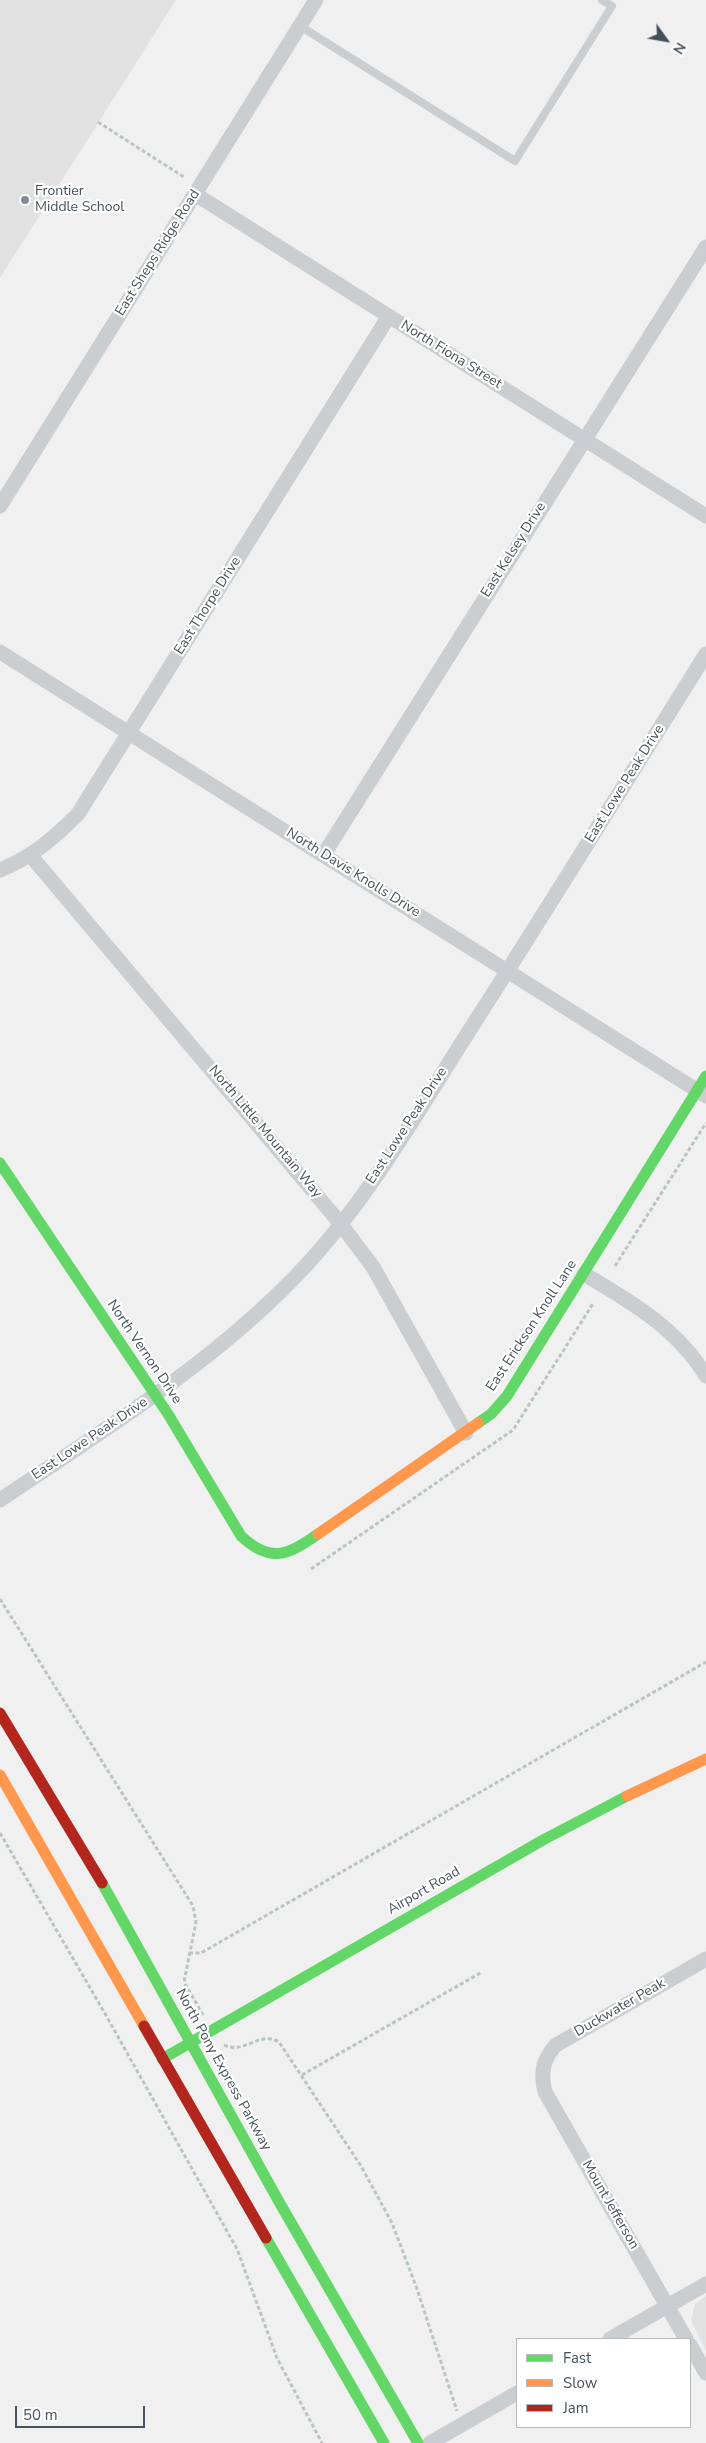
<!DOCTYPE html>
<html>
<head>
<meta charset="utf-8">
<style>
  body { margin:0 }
  #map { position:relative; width:706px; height:2443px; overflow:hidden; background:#f0f0f0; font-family:"Nunito Sans",sans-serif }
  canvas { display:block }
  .legend { position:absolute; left:516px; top:2338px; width:175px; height:90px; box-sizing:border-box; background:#fff; border:1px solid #b5b9be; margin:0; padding:6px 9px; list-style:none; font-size:15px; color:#46515d }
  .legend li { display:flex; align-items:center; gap:10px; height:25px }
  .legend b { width:25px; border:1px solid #b5b9be }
  .north { position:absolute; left:641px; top:15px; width:50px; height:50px; -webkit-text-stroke:4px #fff; paint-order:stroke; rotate:122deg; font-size:14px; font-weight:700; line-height:20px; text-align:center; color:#46515d }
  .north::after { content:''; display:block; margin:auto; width:18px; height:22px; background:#46515d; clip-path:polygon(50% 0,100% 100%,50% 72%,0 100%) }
  .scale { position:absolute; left:15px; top:2406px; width:130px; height:22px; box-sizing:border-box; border:2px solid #46515d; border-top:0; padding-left:6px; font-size:15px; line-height:18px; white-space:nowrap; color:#46515d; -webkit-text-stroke:4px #fff; paint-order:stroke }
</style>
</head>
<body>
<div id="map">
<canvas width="706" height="2443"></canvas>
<ul class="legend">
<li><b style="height:6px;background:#63d668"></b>Fast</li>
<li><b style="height:6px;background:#ff974d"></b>Slow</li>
<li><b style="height:6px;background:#b3261e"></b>Jam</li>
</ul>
<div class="north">N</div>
<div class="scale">50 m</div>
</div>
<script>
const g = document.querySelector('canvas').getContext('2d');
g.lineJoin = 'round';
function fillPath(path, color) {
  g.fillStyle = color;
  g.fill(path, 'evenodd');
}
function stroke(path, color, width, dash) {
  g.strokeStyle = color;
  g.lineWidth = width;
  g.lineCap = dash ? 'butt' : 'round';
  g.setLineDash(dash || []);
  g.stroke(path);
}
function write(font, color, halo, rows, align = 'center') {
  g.font = font + ' "Nunito Sans",sans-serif';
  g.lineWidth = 4.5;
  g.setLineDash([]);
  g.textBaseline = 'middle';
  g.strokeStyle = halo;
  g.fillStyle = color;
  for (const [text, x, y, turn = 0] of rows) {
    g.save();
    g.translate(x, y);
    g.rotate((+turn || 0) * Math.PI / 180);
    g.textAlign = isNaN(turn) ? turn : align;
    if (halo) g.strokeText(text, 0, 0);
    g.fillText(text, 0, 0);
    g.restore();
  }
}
fillPath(new Path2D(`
  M0,0H176L0,278Z
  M706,2296V2351L691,2321L695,2304Z`), '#e2e1e2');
stroke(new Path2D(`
  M98,122L184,177
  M615,1266L706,1123
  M311,1569L513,1430L594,1302
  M0,1599L193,1906L196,1922L184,1982L203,2015
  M0,1833L103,2010L237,2249L277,2358L322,2443
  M189,1953H201L706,1662
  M224,2045C244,2055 260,2030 279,2042L361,2166L392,2223L416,2286L457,2411
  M302,2075L482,1972`), '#b9c5c1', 3, [4, 2.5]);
stroke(new Path2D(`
  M300,26L515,161L612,6L602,0`), '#cbced1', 8);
stroke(new Path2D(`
  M195,194L706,516
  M0,506L316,0
  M0,652L706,1096
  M324,854L706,247
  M31,856L340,1223L373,1267L466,1433
  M0,870C32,857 54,838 78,814L389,316
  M584,1274C630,1301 678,1329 706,1376
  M0,1500C102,1431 209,1366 295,1277C363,1207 412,1121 464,1039C546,911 626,782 706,654
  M610,2339L706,2284
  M686,2339L545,2092C540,2073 543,2059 556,2045L706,1959
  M690,2345L706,2373
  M430,2443L517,2393`), '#cbced1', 15);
stroke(new Path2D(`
  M0,1163L168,1414L241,1536C271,1564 288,1555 318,1534
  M478,1423L491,1414L507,1396L706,1076
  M102,1883L278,2200L418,2443
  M162,2059L543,1840L627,1796
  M266,2238L384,2443`), '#63d668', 11);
stroke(new Path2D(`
  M318,1534L478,1423
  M0,1775L144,2026
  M627,1796L706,1759`), '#ff974d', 11);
stroke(new Path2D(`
  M0,1713L102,1883
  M144,2026L266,2238`), '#b3261e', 11);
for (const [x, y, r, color] of [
  [25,200,5,"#828990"]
]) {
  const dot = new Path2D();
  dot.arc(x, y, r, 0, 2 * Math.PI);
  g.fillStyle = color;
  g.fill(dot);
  stroke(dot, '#fff', 2);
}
write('14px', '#46515d', '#fff', [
  ["Frontier",35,192],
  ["Middle School",35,208]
], 'left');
write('14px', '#46515d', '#fff', [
  ["East Sheps Ridge Road",158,253,-58],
  ["North Fiona Street",451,355,32],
  ["East Kelsey Drive",514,550,-58],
  ["East Thorpe Drive",208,606,-58],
  ["East Lowe Peak Drive",625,784,-58],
  ["North Davis Knolls Drive",353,873,32],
  ["East Lowe Peak Drive",407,1126,-57],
  ["North Little Mountain Way",265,1132,50],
  ["East Erickson Knoll Lane",532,1326,-57],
  ["North Vernon Drive",144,1352,56],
  ["East Lowe Peak Drive",90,1439,-34],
  ["Airport Road",424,1891,-30],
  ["Duckwater Peak",620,2008,-30],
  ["North Pony Express Parkway",223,2070,61],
  ["Mount Jefferson",610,2205,60]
]);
</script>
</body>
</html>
